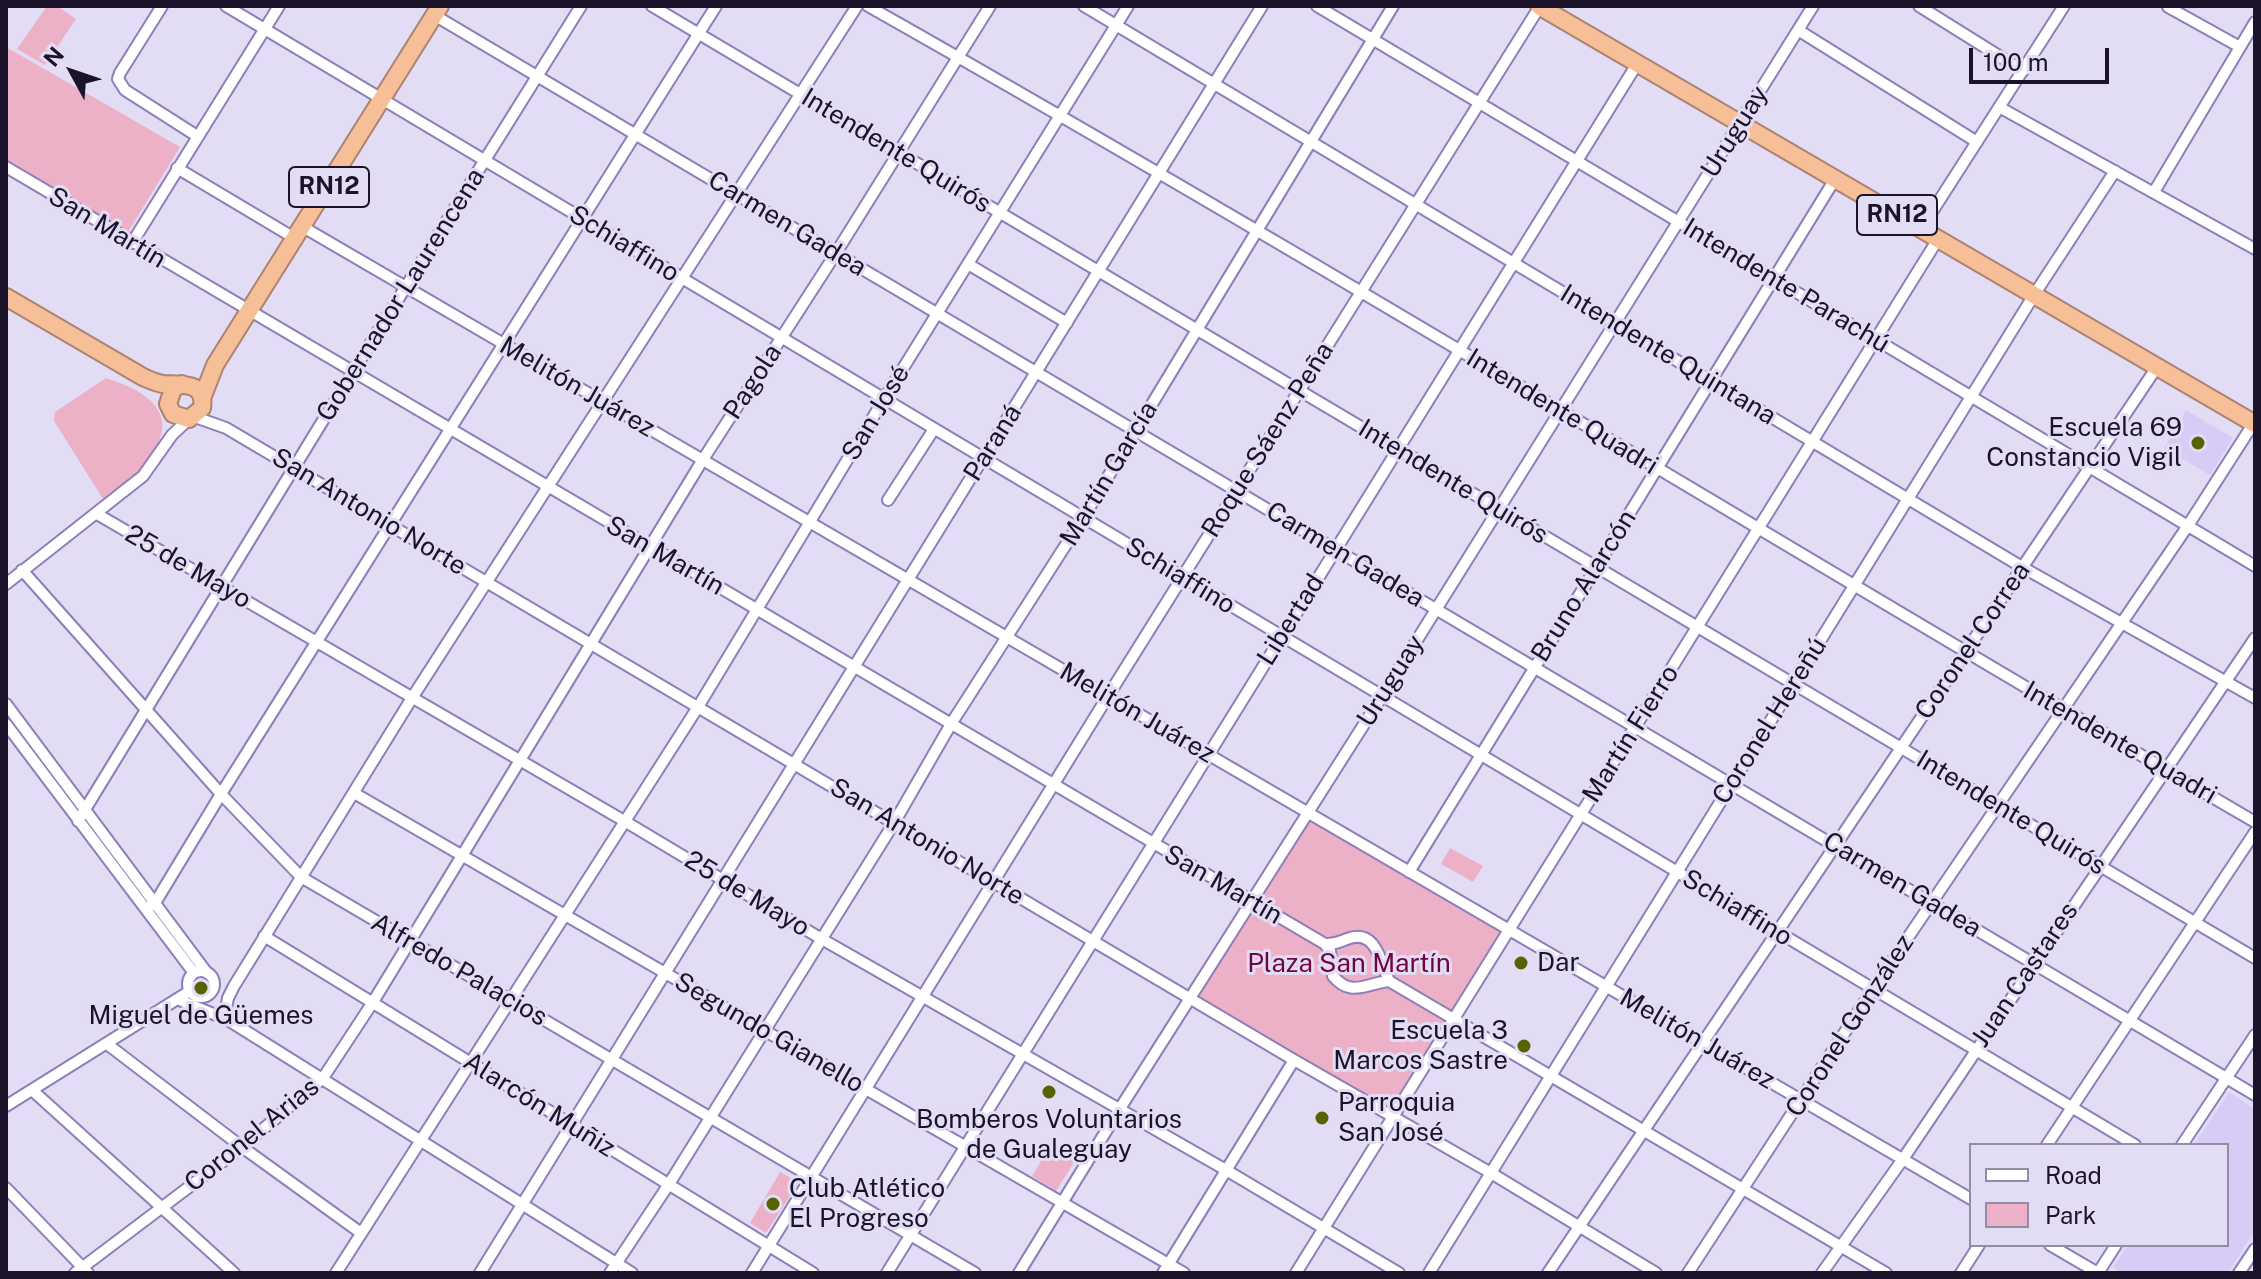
<!DOCTYPE html>
<html>
<head>
<meta charset="utf-8">
<style>
  body { margin:0 }
  #map { position:relative; width:2261px; height:1279px; overflow:hidden; background:#e2dcf5; font-family:"Public Sans",sans-serif }
  canvas { display:block }
  .frame { position:absolute; inset:0; border:8px solid #1a132a; pointer-events:none }
  .legend { position:absolute; left:1969px; top:1143px; width:260px; height:104px; box-sizing:border-box; background:#e2dcf5; border:2px solid #928ca4; margin:0; padding:10px 14px; list-style:none; font-size:24px; color:#1a132a }
  .legend li { display:flex; align-items:center; gap:16px; height:40px }
  .legend b { width:40px; border:2px solid #928ca4 }
  .north { position:absolute; left:32px; top:32px; width:80px; height:80px; -webkit-text-stroke:6px #e2dcf5; paint-order:stroke; rotate:310deg; font-size:22px; font-weight:700; line-height:32px; text-align:center; color:#1a132a }
  .north::after { content:''; display:block; margin:auto; width:28px; height:36px; background:#1a132a; clip-path:polygon(50% 0,100% 100%,50% 72%,0 100%) }
  .scale { position:absolute; left:1969px; top:48px; width:140px; height:36px; box-sizing:border-box; border:4px solid #1a132a; border-top:0; padding-left:10px; font-size:24px; line-height:28px; white-space:nowrap; color:#1a132a; -webkit-text-stroke:6px #e2dcf5; paint-order:stroke }
</style>
</head>
<body>
<div id="map">
<canvas width="2261" height="1279"></canvas>
<div class="frame"></div>
<ul class="legend">
<li><b style="height:10px;background:#fff"></b>Road</li>
<li><b style="height:22px;background:#ecb1c6"></b>Park</li>
</ul>
<div class="north">N</div>
<div class="scale">100 m</div>
</div>
<script>
const g = document.querySelector('canvas').getContext('2d');
g.lineJoin = 'round';
function fillPath(path, color) {
  g.fillStyle = color;
  g.fill(path, 'evenodd');
}
function stroke(path, color, width, dash) {
  g.strokeStyle = color;
  g.lineWidth = width;
  g.lineCap = dash ? 'butt' : 'round';
  g.setLineDash(dash || []);
  g.stroke(path);
}
function write(font, color, halo, rows, align = 'center') {
  g.font = font + ' "Public Sans",sans-serif';
  g.lineWidth = 6;
  g.setLineDash([]);
  g.textBaseline = 'middle';
  g.strokeStyle = halo;
  g.fillStyle = color;
  for (const [text, x, y, turn = 0] of rows) {
    g.save();
    g.translate(x, y);
    g.rotate((+turn || 0) * Math.PI / 180);
    g.textAlign = isNaN(turn) ? turn : align;
    if (halo) g.strokeText(text, 0, 0);
    g.fillText(text, 0, 0);
    g.restore();
  }
}
fillPath(new Path2D(`
  M2186,410L2233,438L2210,475L2164,448Z
  M2229,1092L2255,1109V1230L2228,1273H2122L2113,1267L2128,1245H2227V1145H2194Z`), '#d6ccf6');
fillPath(new Path2D(`
  M47,6H57L76,19L45,65L17,49Z
  M6,47L180,147L128,232L6,159Z
  M106,378C120,383 135,388 146,397C191,432 132,478 105,502L54,421L55,412Z
  M1308,813L1509,930L1393,1118L1191,997Z
  M1450,848L1483,866L1473,882L1441,864Z
  M1053,1141L1078,1156L1056,1191L1032,1176Z
  M780,1172L795,1180L797,1185L766,1233L750,1223Z`), '#ecb1c6');
const minor = new Path2D(`
  M162,6L120,73L118,79L125,90L197,136
  M226,6L2135,1145
  M652,6L2255,958
  M868,6C1335,270 1792,552 2255,822
  M1084,6L2022,567L2255,698
  M1317,6L2255,566
  M1919,6L2023,71
  M2168,7L2240,47
  M434,15L2255,1095
  M1798,30L1977,142
  M1999,107L2255,249
  M6,167L1325,944L1330,951L1333,976C1351,998 1367,983 1389,981L1886,1273
  M177,168L296,239
  M2154,192L2255,22
  M303,227L1971,1199
  M1921,229L2064,6
  M132,243L279,6
  M968,264L1067,323
  M195,417L226,428L1294,1060L1491,1173L1656,1273
  M888,500L934,429
  M97,514L626,822L820,938L1226,1170L1399,1273
  M22,570L221,794L301,877L975,1273
  M6,584L143,476L172,435L189,419
  M6,704L207,973
  M6,724L194,973
  M354,793L1184,1273
  M78,821L352,373L581,6
  M1409,872L1835,179
  M146,908L155,903L221,794L716,6
  M264,936L813,1273
  M1325,944C1336,945 1340,941 1350,938C1377,930 1381,964 1389,981
  M188 984a13 13 0 1 1 26 0a13 13 0 1 1-26 0Z
  M177,999L228,1020L632,1273
  M224,1018L228,998L234,986L412,698L857,6
  M107,1044L242,1147L361,1233
  M32,1090L234,1273
  M6,1106L190,991
  M2047,1145L2255,832
  M2182,1145L2255,1035
  M6,1188L88,1273
  M2050,1245L2098,1273
  M75,1273L242,1147L323,1078L373,1002L702,461L836,253L990,6
  M336,1273L698,707L884,399L1128,6
  M480,1273L1262,6
  M610,1273L669,1184L894,823L951,724L1083,518L1393,6
  M752,1273L1108,696L1540,6
  M887,1273L1637,64
  M1019,1273L1119,1110L1382,696L1813,6
  M1163,1273L1294,1060
  M1296,1273L1938,239
  M1429,1273L2034,295L2115,171
  M1548,1273L2157,367
  M1688,1273L1873,989L2187,527L2255,421
  M1822,1273L1903,1159L2255,638
  M1961,1273L1979,1245
  M2098,1273L2116,1245
  M2239,1273L2255,1249`);
const highway = new Path2D(`
  M1539,6L2255,424
  M6,297L143,377C150,380 156,383 163,384C182,385 206,381 202,408L189,419L173,414L168,404L173,389L182,384
  M203,396L215,365L440,6`);
stroke(minor, '#8e7eb9', 14);
stroke(highway, '#aa8371', 20);
stroke(minor, '#fff', 10);
stroke(highway, '#f7bf97', 16);
for (const [x, y, r, color] of [
  [2198,443,8,"#586200"],
  [1521,963,8,"#586200"],
  [201,988,8,"#586200"],
  [1524,1046,8,"#586200"],
  [1049,1092,8,"#586200"],
  [1322,1118,8,"#586200"],
  [773,1204,8,"#586200"]
]) {
  const dot = new Path2D();
  dot.arc(x, y, r, 0, 2 * Math.PI);
  g.fillStyle = color;
  g.fill(dot);
  stroke(dot, '#e2dcf5', 3);
}
for (const [x, y, w] of [
  [329,187,80],
  [1897,215,80]
]) {
  const box = new Path2D();
  box.roundRect(x - w / 2, y - 20, w, 40, 6);
  g.fillStyle = '#e2dcf5';
  g.fill(box);
  stroke(box, '#1a132a', 2);
}
write('bold 24px', '#1a132a', null, [
  ["RN12",329,187],
  ["RN12",1897,215]
]);
write('26px', '#1a132a', '#e2dcf5', [
  ["Uruguay",1735,132,-58],
  ["Intendente Quirós",896,151,31],
  ["Carmen Gadea",787,224,31],
  ["San Martín",107,228,31],
  ["Schiaffino",624,244,31],
  ["Intendente Parachú",1786,286,31],
  ["Gobernador Laurencena",401,295,-58],
  ["Intendente Quintana",1668,355,31],
  ["Pagola",753,382,-57],
  ["Melitón Juárez",577,387,30],
  ["Intendente Quadri",1562,412,31],
  ["San José",876,413,-59],
  ["Roque Sáenz Peña",1268,440,-58],
  ["Paraná",993,443,-58],
  ["Martín García",1109,474,-59],
  ["Intendente Quirós",1453,482,31],
  ["San Antonio Norte",369,512,31],
  ["Carmen Gadea",1345,555,31],
  ["San Martín",665,556,30],
  ["25 de Mayo",188,567,30],
  ["Schiaffino",1180,576,31],
  ["Bruno Alarcón",1584,586,-58],
  ["Libertad",1291,620,-58],
  ["Coronel Correa",1973,641,-56],
  ["Uruguay",1391,681,-58],
  ["Melitón Juárez",1137,713,30],
  ["Coronel Hereñú",1770,721,-58],
  ["Martín Fierro",1631,734,-58],
  ["Intendente Quadri",2120,743,30],
  ["Intendente Quirós",2011,813,31],
  ["San Antonio Norte",927,842,31],
  ["San Martín",1223,885,30],
  ["Carmen Gadea",1902,885,31],
  ["25 de Mayo",747,894,31],
  ["Schiaffino",1737,908,31],
  ["Alfredo Palacios",459,970,30],
  ["Juan Castares",2025,975,-56],
  ["Coronel González",1850,1026,-57],
  ["Segundo Gianello",769,1033,30],
  ["Melitón Juárez",1697,1039,30],
  ["Alarcón Muñiz",539,1105,32],
  ["Coronel Arias",252,1135,-39]
]);
write('26px', '#1a132a', '#e2dcf5', [
  ["Escuela 69",2182,428,"right"],
  ["Constancio Vigil",2182,458,"right"],
  ["Dar",1537,963],
  ["Miguel de Güemes",201,1016,"center"],
  ["Escuela 3",1508,1031,"right"],
  ["Marcos Sastre",1508,1061,"right"],
  ["Parroquia",1338,1103],
  ["San José",1338,1133],
  ["Bomberos Voluntarios",1049,1120,"center"],
  ["de Gualeguay",1049,1150,"center"],
  ["Club Atlético",789,1189],
  ["El Progreso",789,1219]
], 'left');
write('26px', '#70053f', '#e2dcf5', [
  ["Plaza San Martín",1349,964]
]);
</script>
</body>
</html>
